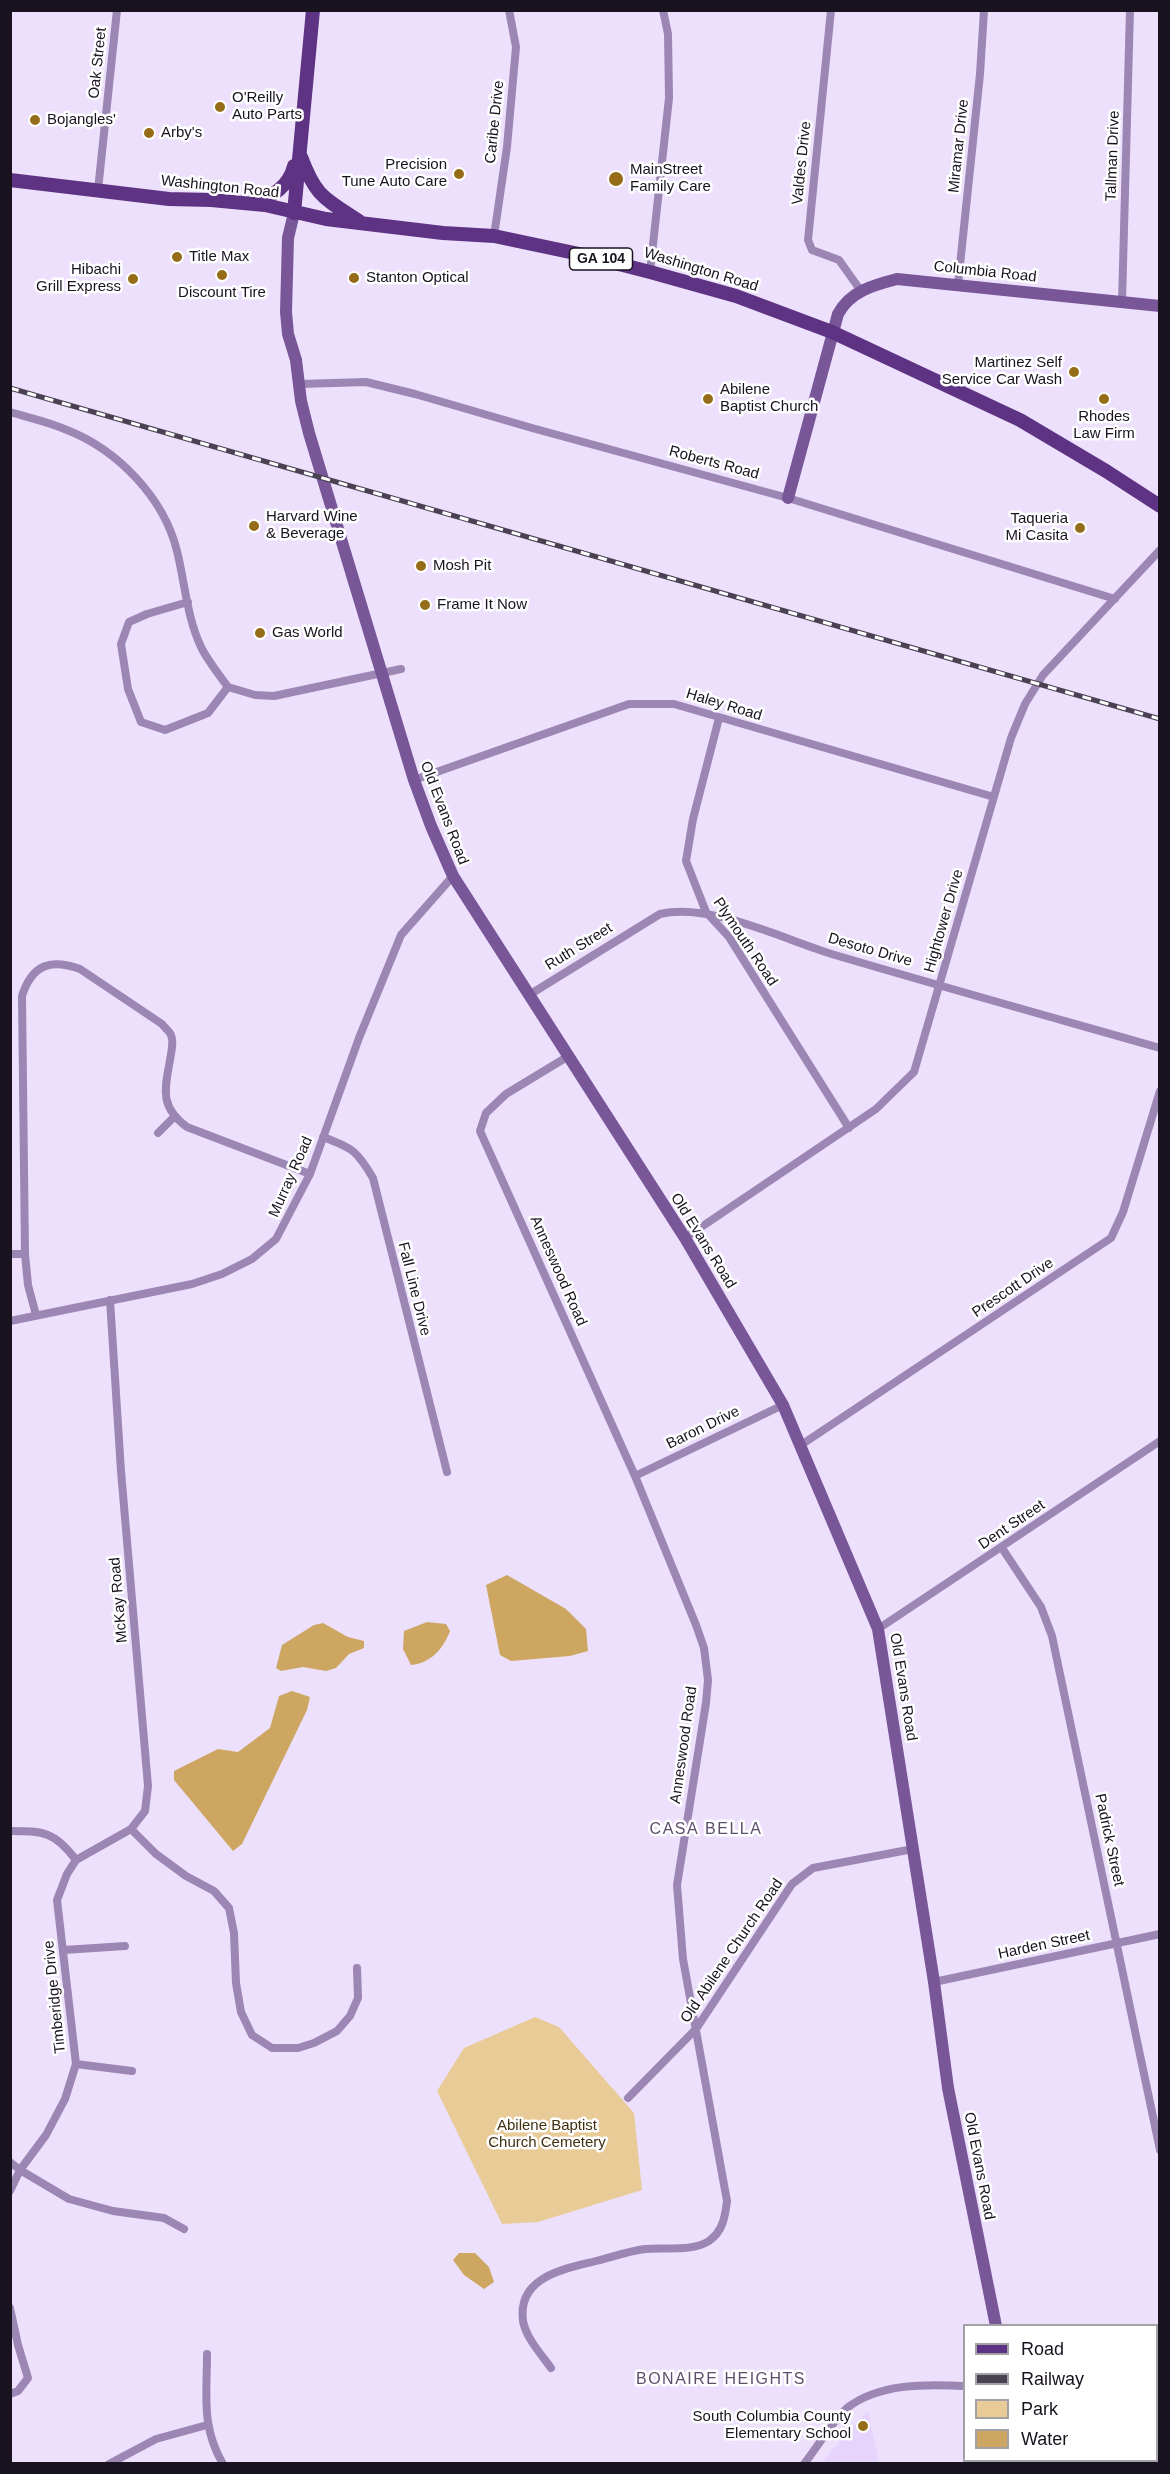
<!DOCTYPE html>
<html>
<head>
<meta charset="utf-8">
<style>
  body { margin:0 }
  #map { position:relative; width:1170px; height:2474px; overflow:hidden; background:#ede0fc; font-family:Helvetica,sans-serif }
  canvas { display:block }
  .frame { position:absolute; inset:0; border:12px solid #19131f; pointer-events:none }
  .legend { position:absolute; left:963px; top:2324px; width:195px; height:138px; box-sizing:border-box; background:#fff; border:2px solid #a3a1a5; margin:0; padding:8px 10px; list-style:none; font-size:18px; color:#19131f }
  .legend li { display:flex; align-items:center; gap:12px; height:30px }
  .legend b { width:30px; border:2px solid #a3a1a5 }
</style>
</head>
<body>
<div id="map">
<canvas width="1170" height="2474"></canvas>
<div class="frame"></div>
<ul class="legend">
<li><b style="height:8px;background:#5f3384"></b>Road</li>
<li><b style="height:8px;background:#4a4252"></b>Railway</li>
<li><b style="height:16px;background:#e9cb98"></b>Park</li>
<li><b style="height:16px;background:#cda662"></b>Water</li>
</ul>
</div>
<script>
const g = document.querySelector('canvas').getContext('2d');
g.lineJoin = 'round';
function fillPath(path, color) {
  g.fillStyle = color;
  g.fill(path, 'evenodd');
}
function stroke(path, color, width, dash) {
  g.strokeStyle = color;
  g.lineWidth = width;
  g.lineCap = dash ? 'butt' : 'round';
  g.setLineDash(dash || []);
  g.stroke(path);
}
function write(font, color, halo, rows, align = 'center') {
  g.font = font + ' Helvetica,sans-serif';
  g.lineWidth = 5;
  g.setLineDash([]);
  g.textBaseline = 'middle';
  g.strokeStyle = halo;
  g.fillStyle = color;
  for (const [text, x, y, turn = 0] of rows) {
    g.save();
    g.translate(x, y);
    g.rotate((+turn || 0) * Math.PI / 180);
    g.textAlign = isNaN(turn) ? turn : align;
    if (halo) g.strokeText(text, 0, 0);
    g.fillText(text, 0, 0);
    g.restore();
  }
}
fillPath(new Path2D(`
  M868,2411L879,2463H821L840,2441Z`), '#e7d4fd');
fillPath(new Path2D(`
  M535,2017L559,2027L634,2113L642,2190L538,2222L502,2224L437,2091L464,2048Z`), '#e9cb98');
fillPath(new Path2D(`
  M507,1575L566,1609L586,1629L588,1651L570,1656L511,1661L500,1655L486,1585Z
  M427,1622L446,1624L450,1631C443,1649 431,1663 411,1665L403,1649L404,1631Z
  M323,1623L348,1637L364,1641V1648L349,1654L336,1668L326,1671L303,1667L281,1671L276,1668L282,1645L314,1625Z
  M292,1691L310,1697L307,1710L242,1844L233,1851L174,1780V1771L218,1749L238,1752L270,1728L279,1696Z
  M459,2253H475L489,2267L494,2282L484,2289L464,2275L453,2260Z`), '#cda662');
stroke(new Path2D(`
  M831,10L808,240L812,250L839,260L861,291
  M98,190L117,10
  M494,236L507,147L516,47L509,10
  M650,272L669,98L668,34L663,10
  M958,284L980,74L984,10
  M1122,302L1130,10
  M300,384L366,382L415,394L532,428L788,498L1115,599
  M10,412C30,418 49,422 67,430C118,450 164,498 177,551C185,583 187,619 202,649C209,662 219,675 228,687L255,695L274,696L401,669
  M188,602L147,614L129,622L121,644L128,689L141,722L165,730L208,713L228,687
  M719,718L693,819L686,861L706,912L729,937L849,1128
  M414,780L629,704H674L994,797
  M529,995L660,914C710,902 785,940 835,955C943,987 1051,1017 1160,1048
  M158,1133L174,1117
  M323,1137C353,1148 357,1151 373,1178L447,1472
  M685,1238L876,1109L914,1072L1011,738L1025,704L1043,675L1160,550
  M10,1254H25
  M36,1315L28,1285L25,1254L22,996C32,965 50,958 80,969L162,1024C164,1027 170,1032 171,1035C173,1040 172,1049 171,1054C166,1086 157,1105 187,1127L310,1174
  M10,1321L192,1284L222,1274L252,1259L276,1239L310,1174L359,1038L401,935L453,876
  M801,1445L1111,1238L1123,1212L1160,1091
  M635,1476L783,1405
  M1002,1548L1041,1607L1052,1636L1160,2150
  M878,1629L1160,1441
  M131,1829L156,1854L186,1876L214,1891L229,1908L234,1933L236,1983L241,2012L252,2035L272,2048H298L314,2043L337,2031L350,2016L358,1998L357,1968
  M10,1831C44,1831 55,1832 76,1860
  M64,1950L125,1946
  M934,1982L1160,1934
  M76,2064L132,2071
  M628,2098L696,2029L792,1884L813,1868L913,1849
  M10,2162L20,2170L69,2199L113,2211L164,2218L184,2229
  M10,2191L20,2170L46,2135L65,2099L76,2064L57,1900L67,1874L76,1860L131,1829L145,1811L148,1786L121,1471L110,1300
  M10,2308L18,2345L28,2378L18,2391L10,2394
  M207,2354C207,2395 201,2427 223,2464
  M551,2368C541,2354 526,2338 523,2321C517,2276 565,2269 596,2261C612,2257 629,2251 645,2249C665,2247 692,2252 709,2241C723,2231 725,2217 727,2201L683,1959L677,1885L706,1703L708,1680L704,1648L696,1625L635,1476L480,1131L486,1113L506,1094L567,1057
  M1156,2370H1160
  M109,2464L156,2439L207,2425
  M804,2464C816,2449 835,2418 847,2408C879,2383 927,2384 964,2386`), '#9c86b4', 8);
stroke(new Path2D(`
  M294,213L288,238L286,312L288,334L296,360L301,401L309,433L414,780L431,826L453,876L685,1238L783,1405L878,1629L934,1982L948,2088L996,2326
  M788,498L838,314C850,291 874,285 897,279L1160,306
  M1020,2460V2464`), '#785698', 12);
stroke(new Path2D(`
  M301,157C316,197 324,198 359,221
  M10,180L169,199L211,200L265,205L326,219L443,233L494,236L584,255L650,272L736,296L832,332L1020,420L1106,471L1160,506
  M253,204C272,196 289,187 294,166
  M294,213L313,10`), '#5f3384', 14);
const rail = new Path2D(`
  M10,388L1160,719`);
stroke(rail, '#4a4252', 5);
stroke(rail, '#fff', 3, [9]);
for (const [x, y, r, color] of [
  [220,107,6,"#956c17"],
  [35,120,6,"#956c17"],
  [149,133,6,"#956c17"],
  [459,174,6,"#956c17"],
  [616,179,8,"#956c17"],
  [177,257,6,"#956c17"],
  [222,275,6,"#956c17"],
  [354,278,6,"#956c17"],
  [133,279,6,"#956c17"],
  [1074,372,6,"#956c17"],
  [708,399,6,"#956c17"],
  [1104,399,6,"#956c17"],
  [254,526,6,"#956c17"],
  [1080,528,6,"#956c17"],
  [421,566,6,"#956c17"],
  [425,605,6,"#956c17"],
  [260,633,6,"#956c17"],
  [863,2426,6,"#956c17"]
]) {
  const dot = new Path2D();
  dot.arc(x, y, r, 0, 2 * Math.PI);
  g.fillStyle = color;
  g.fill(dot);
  stroke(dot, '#fff', 2);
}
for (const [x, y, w] of [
  [601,259,63]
]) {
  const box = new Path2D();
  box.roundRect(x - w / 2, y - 11, w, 22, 4.5);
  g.fillStyle = '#fff';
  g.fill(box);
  stroke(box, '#19131f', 1.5);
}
write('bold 14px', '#19131f', null, [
  ["GA 104",601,259]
]);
write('15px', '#19131f', '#fff', [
  ["Oak Street",98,63,-84],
  ["Caribe Drive",495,122,-84],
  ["Miramar Drive",959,146,-84],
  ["Tallman Drive",1113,156,-88],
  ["Valdes Drive",802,163,-84],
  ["Washington Road",220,187,6],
  ["Washington Road",701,270,17],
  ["Columbia Road",985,272,6],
  ["Roberts Road",714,463,15],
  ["Haley Road",724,705,17],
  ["Old Evans Road",444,813,69],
  ["Hightower Drive",944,921,-74],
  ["Plymouth Road",745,942,56],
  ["Ruth Street",579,947,-32],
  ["Desoto Drive",870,950,16],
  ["Murray Road",291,1177,-66],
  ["Old Evans Road",703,1241,58],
  ["Anneswood Road",558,1271,66],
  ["Prescott Drive",1013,1288,-34],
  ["Fall Line Drive",414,1289,76],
  ["Baron Drive",703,1428,-26],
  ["Dent Street",1012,1525,-34],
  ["McKay Road",119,1600,-95],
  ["Old Evans Road",903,1687,81],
  ["Anneswood Road",684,1745,-82],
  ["Padrick Street",1109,1840,78],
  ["Harden Street",1044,1945,-12],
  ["Old Abilene Church Road",732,1951,-56],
  ["Timberidge Drive",55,1997,-96],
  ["Old Evans Road",979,2166,79]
]);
write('15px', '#19131f', '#fff', [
  ["O'Reilly",232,98],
  ["Auto Parts",232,115],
  ["Bojangles'",47,120],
  ["Arby's",161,133],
  ["Precision",447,165,"right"],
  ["Tune Auto Care",447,182,"right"],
  ["MainStreet",630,170],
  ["Family Care",630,187],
  ["Title Max",189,257],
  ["Hibachi",121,270,"right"],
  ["Grill Express",121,287,"right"],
  ["Stanton Optical",366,278],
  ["Discount Tire",222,293,"center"],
  ["Martinez Self",1062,363,"right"],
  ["Service Car Wash",1062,380,"right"],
  ["Abilene",720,390],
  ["Baptist Church",720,407],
  ["Rhodes",1104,417,"center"],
  ["Law Firm",1104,434,"center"],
  ["Harvard Wine",266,517],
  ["& Beverage",266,534],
  ["Taqueria",1068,519,"right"],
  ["Mi Casita",1068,536,"right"],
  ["Mosh Pit",433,566],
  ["Frame It Now",437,605],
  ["Gas World",272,633],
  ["South Columbia County",851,2417,"right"],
  ["Elementary School",851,2434,"right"]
], 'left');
write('15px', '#413112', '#fff', [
  ["Abilene Baptist",547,2126],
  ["Church Cemetery",547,2143]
]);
g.letterSpacing = '1.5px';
write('16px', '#5d4f6c', '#fff', [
  ["CASA BELLA",706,1830],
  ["BONAIRE HEIGHTS",721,2380]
]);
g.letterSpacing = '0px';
</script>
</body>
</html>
